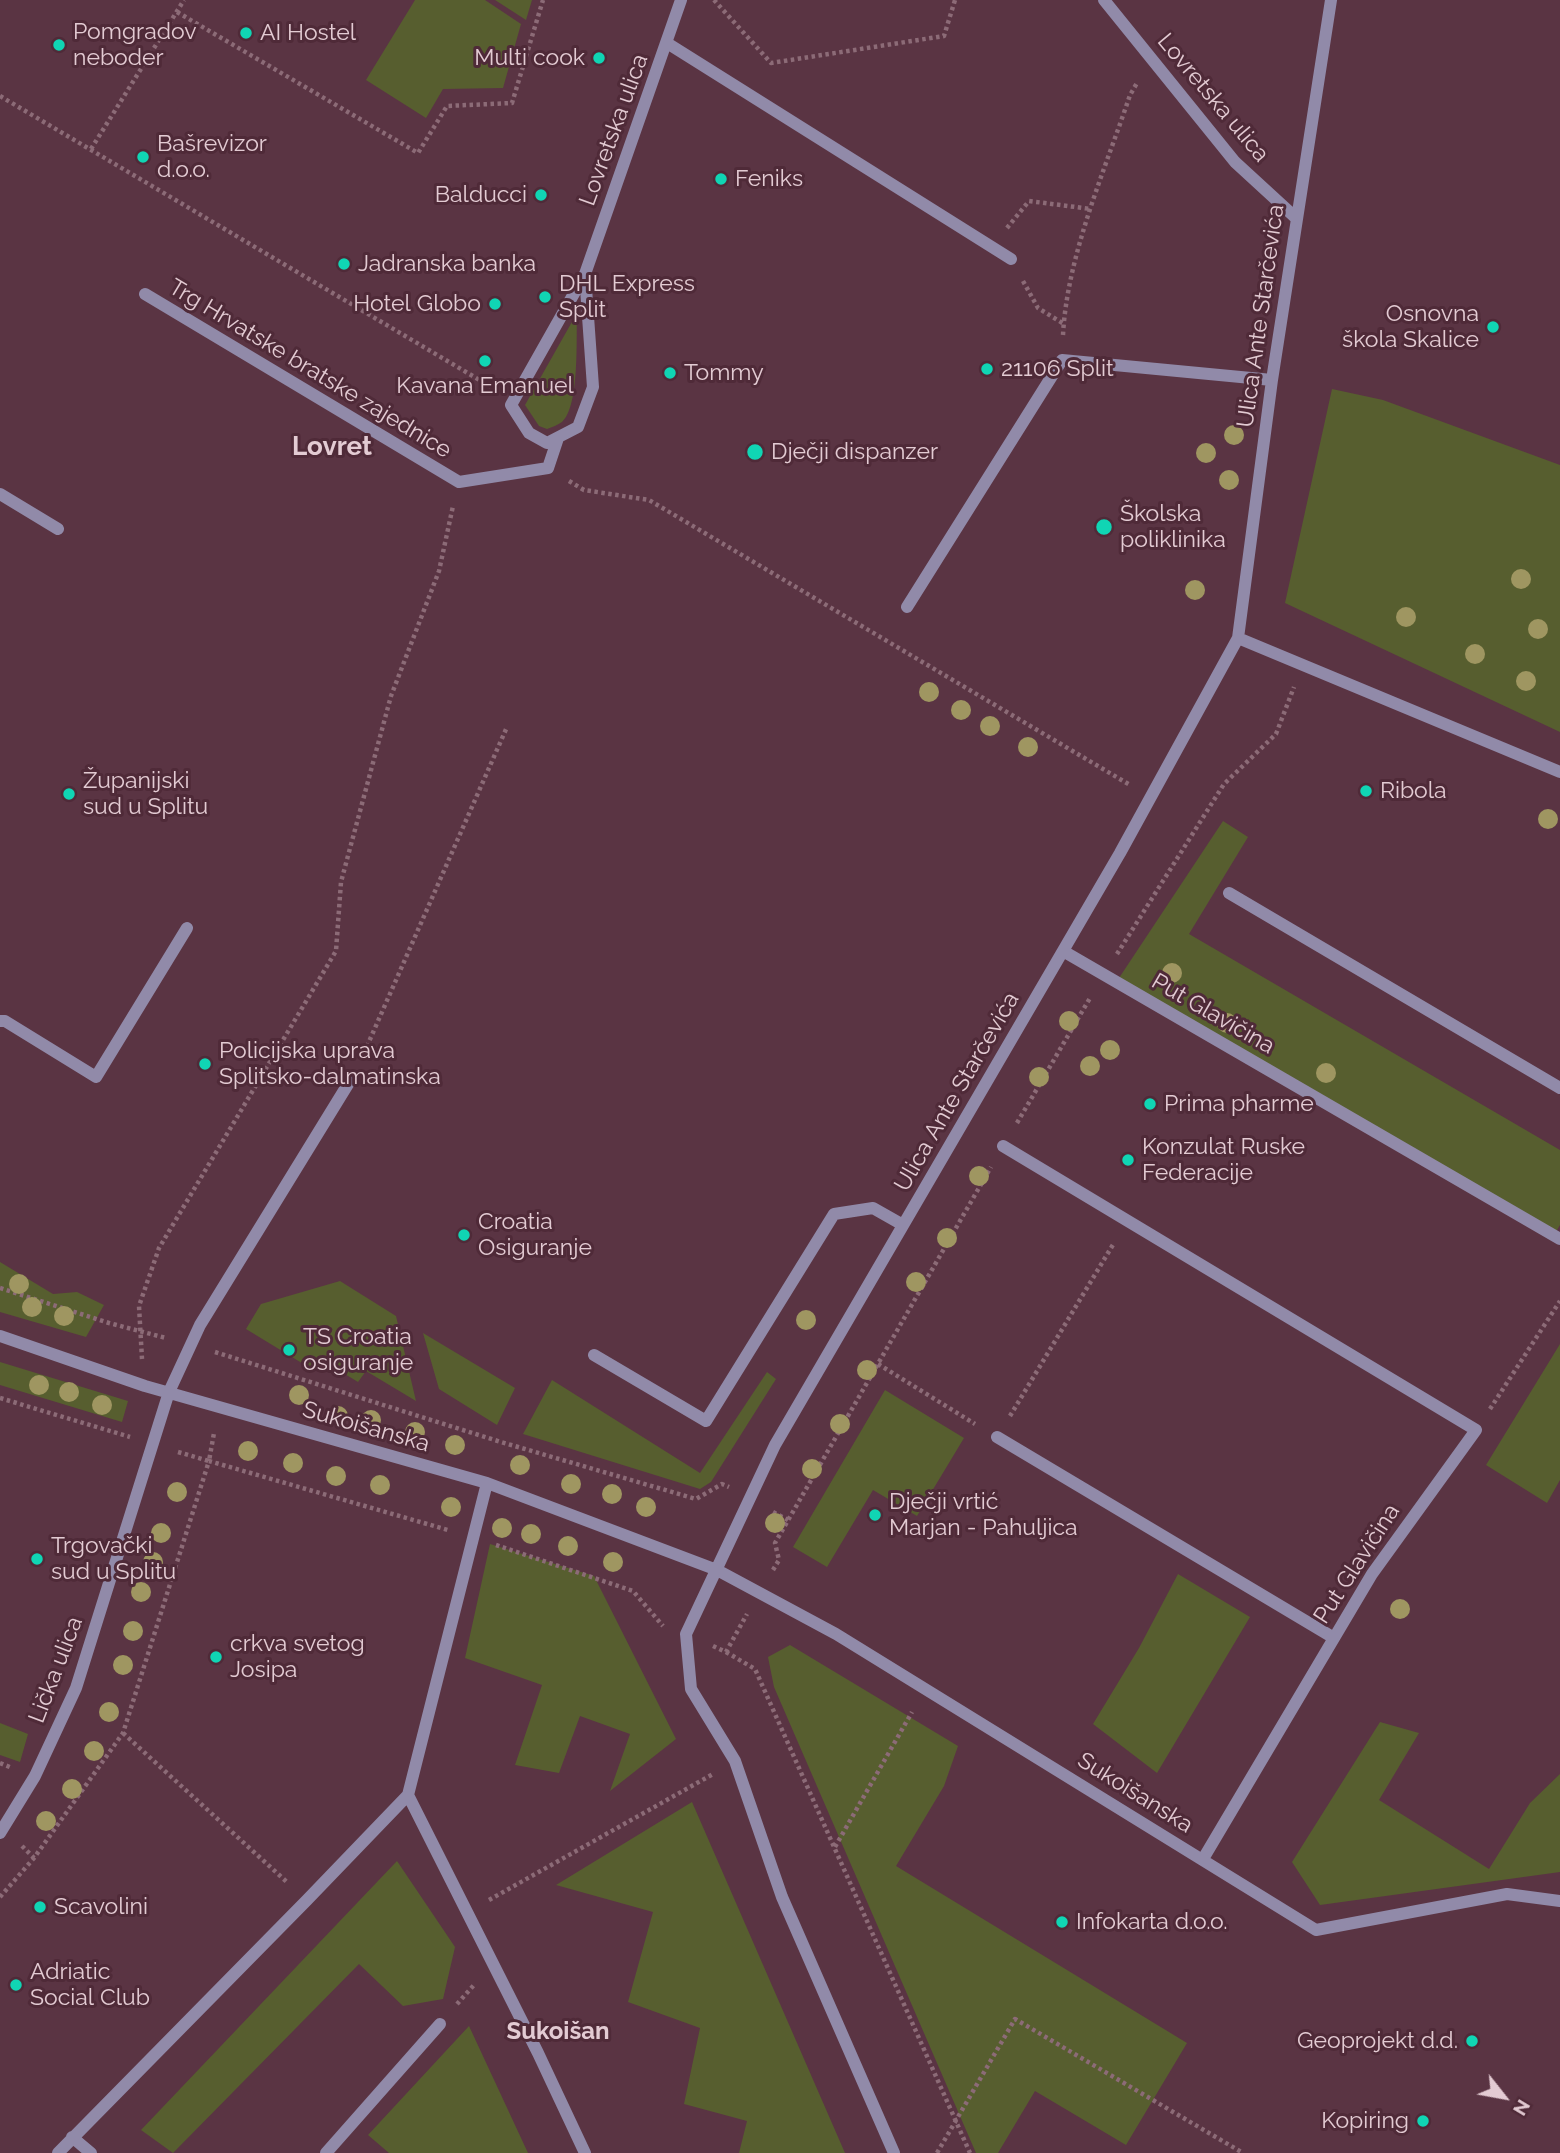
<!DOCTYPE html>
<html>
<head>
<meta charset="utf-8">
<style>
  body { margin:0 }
  #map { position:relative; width:1560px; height:2153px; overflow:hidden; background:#5a3443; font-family:Raleway,sans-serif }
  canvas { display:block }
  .north { position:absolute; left:1469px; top:2062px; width:70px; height:70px; -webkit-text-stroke:5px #4f2a38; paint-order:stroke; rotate:121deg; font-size:19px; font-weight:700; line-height:28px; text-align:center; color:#e3cbd3 }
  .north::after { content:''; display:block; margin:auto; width:24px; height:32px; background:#e3cbd3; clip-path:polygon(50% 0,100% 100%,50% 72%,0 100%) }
</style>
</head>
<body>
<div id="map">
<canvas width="1560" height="2153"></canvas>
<div class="north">N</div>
</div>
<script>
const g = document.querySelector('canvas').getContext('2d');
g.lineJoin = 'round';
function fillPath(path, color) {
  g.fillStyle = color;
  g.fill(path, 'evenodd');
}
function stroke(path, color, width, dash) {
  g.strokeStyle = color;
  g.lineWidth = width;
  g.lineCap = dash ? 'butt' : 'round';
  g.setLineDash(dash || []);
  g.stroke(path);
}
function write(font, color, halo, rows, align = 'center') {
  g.font = font + ' Raleway,sans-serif';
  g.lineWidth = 6;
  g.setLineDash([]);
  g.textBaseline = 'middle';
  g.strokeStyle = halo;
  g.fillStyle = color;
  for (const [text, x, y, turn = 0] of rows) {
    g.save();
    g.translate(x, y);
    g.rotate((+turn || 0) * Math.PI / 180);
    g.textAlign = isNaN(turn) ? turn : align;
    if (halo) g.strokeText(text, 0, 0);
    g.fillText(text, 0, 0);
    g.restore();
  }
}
fillPath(new Path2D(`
  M415,0H485L521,24L503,88L443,89L426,118L366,80Z
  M495,0H532L526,20Z
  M577,313C576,337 580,406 562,422C558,425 552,427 547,429L539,426L525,405Z
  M1332,389L1383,400L1560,465V732L1285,603Z
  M1223,821L1248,837L1189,934L1560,1150V1225L1554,1235L1117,981Z
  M0,1262L53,1294L77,1292L104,1305L86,1337L0,1312Z
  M340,1281L396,1316L416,1401L366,1371L358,1382L317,1357L310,1368L246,1329L261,1304Z
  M423,1333L515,1388L497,1425L439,1389Z
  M1560,1344V1480L1547,1503L1486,1465Z
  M0,1362L128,1401L122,1422L0,1385Z
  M767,1372L776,1379L711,1482L700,1489L523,1434L552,1380L700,1473Z
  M885,1390L964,1438L917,1516L873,1490L827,1567L793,1547Z
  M490,1544L594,1576L676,1739L610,1791L630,1734L580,1716L559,1773L515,1765L542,1685L465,1658Z
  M1178,1574L1250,1617L1157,1773L1093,1724L1139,1648Z
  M790,1645L958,1746L944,1786L896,1866L1187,2043L1126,2145L1035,2091L998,2153H976L774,1687L768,1657Z
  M1380,1722L1419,1733L1379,1800L1489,1869L1530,1803L1560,1774V1872L1320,1905L1292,1862Z
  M0,1723L28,1734L20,1762L0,1755Z
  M692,1802L845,2153H739L747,2121L684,2104L700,2028L628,2002L653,1912L556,1885Z
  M397,1861L455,1947L443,1999L403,2006L359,1964L173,2153L141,2130Z
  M469,2026L528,2153H389L368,2135Z`), '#575e2f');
stroke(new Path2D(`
  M714,0L771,63L944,36L955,0
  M177,12L418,153L447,106L512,103L543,0
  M0,96L493,388
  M91,149L184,0
  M1007,228L1029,201L1091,209
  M1023,281L1038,308L1064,324
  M1063,335C1067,256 1105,170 1130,95L1137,83
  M569,481L584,490L649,500L1130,785
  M1117,954L1224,784L1276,734L1294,687
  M364,1053L507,727
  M1017,1123L1090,998
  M0,1288L109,1323L166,1338
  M215,1352L501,1442L696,1499L722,1484L729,1487
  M142,1359L139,1306L159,1248L336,951L341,882L349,852L391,696L439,571L453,506
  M878,1364L975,1424
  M0,1398L130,1437
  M1490,1409L1560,1301
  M1010,1416L1114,1243
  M178,1452L209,1461L214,1433
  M773,1512L788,1520
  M496,1545L633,1591L663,1626
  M773,1570L779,1560L775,1543L991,1167
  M713,1646L726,1652L747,1614
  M726,1652L755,1669L970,2153
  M123,1733L288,1883
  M0,1763L12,1768
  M22,1846L34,1858
  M835,1847L912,1712
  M0,1897L34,1858L123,1733L209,1461L448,1530
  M489,1900L713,1774
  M457,2004L474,1985
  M937,2153L1015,2019L1243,2153`), '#8c6b77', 4.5, [3.5, 3.5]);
stroke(new Path2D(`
  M1104,0L1235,162L1296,218
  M667,43L1011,259
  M585,274L593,387L578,427L547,443L529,433L511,405L585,274L681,0
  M145,294L459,482L548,468L558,438
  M0,494L58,529
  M907,607L1062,360L1272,380
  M1238,638L1560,772
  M1229,893L1560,1088
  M1063,951L1560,1239
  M0,1021H5L96,1077L187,928
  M1003,1146L1476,1430L1372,1574L1203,1859
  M0,1336L145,1386L487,1483L717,1570L836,1634L1316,1930L1507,1894L1560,1901
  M594,1355L706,1421L834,1214L873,1208L903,1225
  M997,1437L1334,1638
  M408,1795L538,2053L585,2153
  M0,1833L35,1776L76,1688L169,1392L200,1325L353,1076
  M72,2137L91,2153
  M58,2153L307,1900L408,1795L487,1483
  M326,2153L440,2024
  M894,2153L782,1897L735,1761L691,1689L686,1634L775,1445L1120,853L1238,638L1272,380L1331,0`), '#918aa9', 12);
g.fillStyle = '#9f9661';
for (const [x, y] of [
  [1234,435],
  [1206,453],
  [1229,480],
  [1521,579],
  [1195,590],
  [1406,617],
  [1538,629],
  [1475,654],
  [1526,681],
  [929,692],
  [961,710],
  [990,726],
  [1028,747],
  [1548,819],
  [1172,973],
  [1069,1021],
  [1227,1023],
  [1110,1050],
  [1090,1066],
  [1326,1073],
  [1039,1077],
  [979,1176],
  [947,1238],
  [916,1282],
  [19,1284],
  [32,1307],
  [64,1316],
  [806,1320],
  [867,1370],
  [39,1385],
  [69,1392],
  [299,1395],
  [102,1405],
  [338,1416],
  [371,1420],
  [840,1424],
  [415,1432],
  [455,1445],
  [248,1451],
  [293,1463],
  [520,1465],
  [812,1469],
  [336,1476],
  [571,1484],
  [380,1485],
  [177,1492],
  [612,1494],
  [451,1507],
  [646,1507],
  [775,1523],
  [502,1528],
  [161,1533],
  [531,1534],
  [568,1546],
  [153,1562],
  [613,1562],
  [141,1592],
  [1400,1609],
  [133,1631],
  [123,1665],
  [109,1712],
  [94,1751],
  [72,1789],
  [46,1821]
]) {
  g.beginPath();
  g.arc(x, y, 10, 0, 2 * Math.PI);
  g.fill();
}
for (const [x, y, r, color] of [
  [246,33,7,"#10d5b4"],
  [59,45,7,"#10d5b4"],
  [599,58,7,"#10d5b4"],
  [143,157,7,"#10d5b4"],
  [721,179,7,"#10d5b4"],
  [541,195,7,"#10d5b4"],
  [344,264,7,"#10d5b4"],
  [545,297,7,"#10d5b4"],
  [495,304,7,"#10d5b4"],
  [1493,327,7,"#10d5b4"],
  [485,361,7,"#10d5b4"],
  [987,369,7,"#10d5b4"],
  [670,373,7,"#10d5b4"],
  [755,452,9,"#10d5b4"],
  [1104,527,9,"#10d5b4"],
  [1366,791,7,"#10d5b4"],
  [69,794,7,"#10d5b4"],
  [205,1064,7,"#10d5b4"],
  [1150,1104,7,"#10d5b4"],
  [1128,1160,7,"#10d5b4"],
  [464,1235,7,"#10d5b4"],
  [289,1350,7,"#10d5b4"],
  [875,1515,7,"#10d5b4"],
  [37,1559,7,"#10d5b4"],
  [216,1657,7,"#10d5b4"],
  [40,1907,7,"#10d5b4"],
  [1062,1922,7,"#10d5b4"],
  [16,1985,7,"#10d5b4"],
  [1472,2041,7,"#10d5b4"],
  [1423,2121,7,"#10d5b4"]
]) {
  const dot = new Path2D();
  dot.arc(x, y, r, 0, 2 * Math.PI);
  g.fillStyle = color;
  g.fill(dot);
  stroke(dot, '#4f2a38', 2.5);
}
write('23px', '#e3cbd3', '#4f2a38', [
  ["Pomgradov",73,32],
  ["neboder",73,58],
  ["AI Hostel",260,33],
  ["Multi cook",585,58,"right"],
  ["Bašrevizor",157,144],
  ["d.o.o.",157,170],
  ["Feniks",735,179],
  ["Balducci",527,195,"right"],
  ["Jadranska banka",358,264],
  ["DHL Express",559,284],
  ["Split",559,310],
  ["Hotel Globo",481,304,"right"],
  ["Osnovna",1479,314,"right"],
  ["škola Skalice",1479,340,"right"],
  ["21106 Split",1001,369],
  ["Tommy",684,373],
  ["Kavana Emanuel",485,386,"center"],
  ["Dječji dispanzer",771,452],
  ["Školska",1120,514],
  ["poliklinika",1120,540],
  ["Županijski",83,781],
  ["sud u Splitu",83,807],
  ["Ribola",1380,791],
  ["Policijska uprava",219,1051],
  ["Splitsko-dalmatinska",219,1077],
  ["Prima pharme",1164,1104],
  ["Konzulat Ruske",1142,1147],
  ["Federacije",1142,1173],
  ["Croatia",478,1222],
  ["Osiguranje",478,1248],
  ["TS Croatia",303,1337],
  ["osiguranje",303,1363],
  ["Dječji vrtić",889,1502],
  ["Marjan - Pahuljica",889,1528],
  ["Trgovački",51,1546],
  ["sud u Splitu",51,1572],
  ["crkva svetog",230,1644],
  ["Josipa",230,1670],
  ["Scavolini",54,1907],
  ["Infokarta d.o.o.",1076,1922],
  ["Adriatic",30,1972],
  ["Social Club",30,1998],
  ["Geoprojekt d.d.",1458,2041,"right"],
  ["Kopiring",1409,2121,"right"]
], 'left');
write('23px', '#e3cbd3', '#4f2a38', [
  ["Lovretska ulica",1213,98,50],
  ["Lovretska ulica",614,130,-70],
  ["Ulica Ante Starčevića",1261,316,-82],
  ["Trg Hrvatske bratske zajednice",310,369,31],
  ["Put Glavičina",1213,1014,30],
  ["Ulica Ante Starčevića",957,1092,-60],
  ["Sukoišanska",366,1427,16],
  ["Put Glavičina",1357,1564,-57],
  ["Lička ulica",56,1670,-69],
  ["Sukoišanska",1135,1793,32]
]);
write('bold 24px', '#e3cbd3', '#4f2a38', [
  ["Sukoišan",558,2032]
]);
write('bold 26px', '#e3cbd3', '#4f2a38', [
  ["Lovret",332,447]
]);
</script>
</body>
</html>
